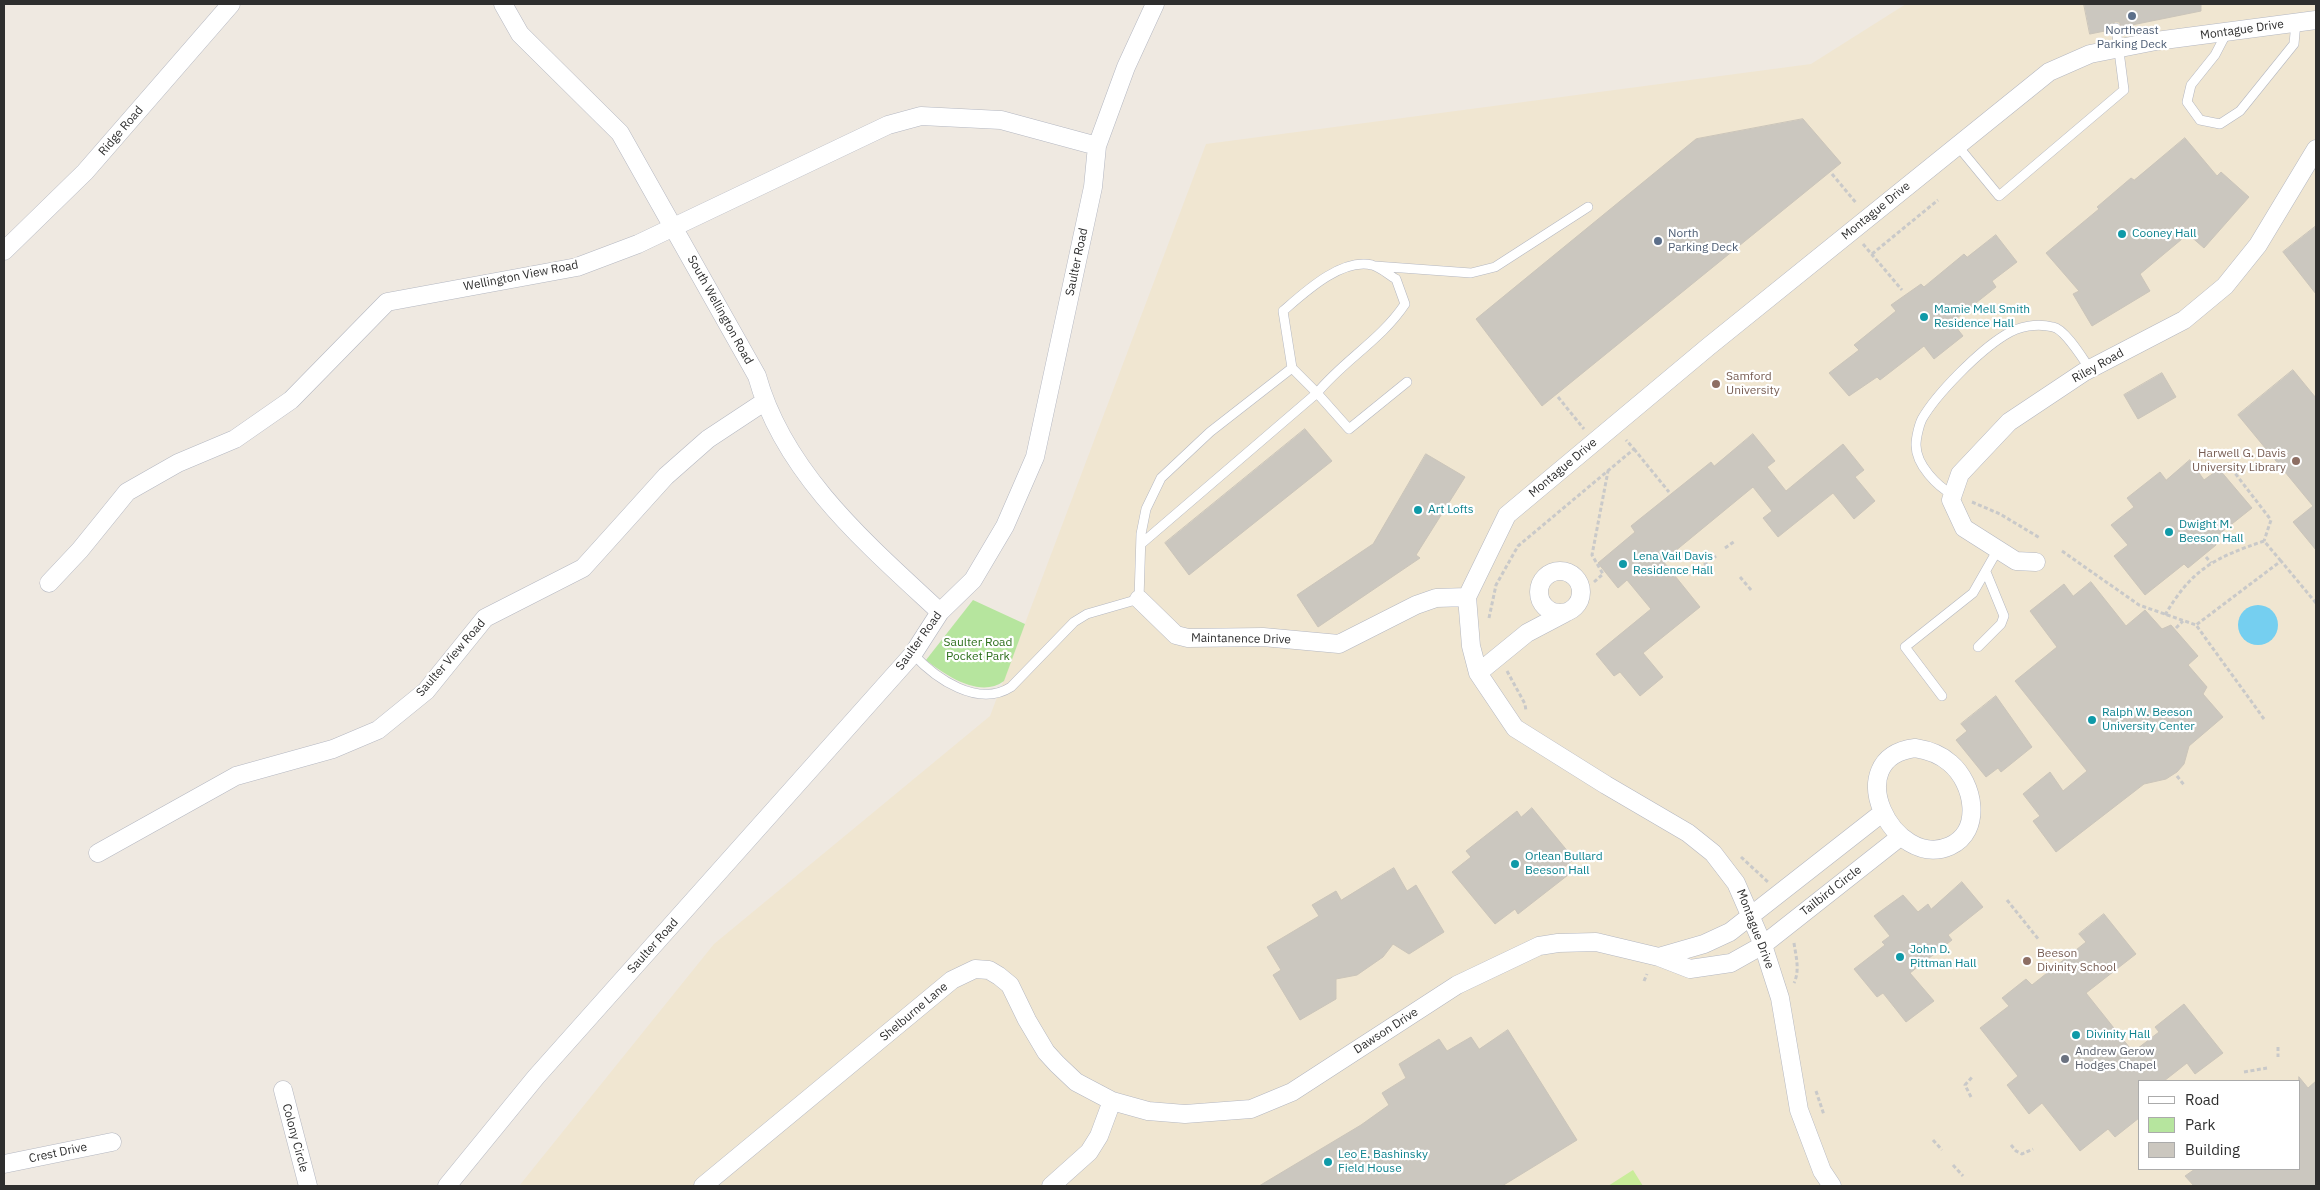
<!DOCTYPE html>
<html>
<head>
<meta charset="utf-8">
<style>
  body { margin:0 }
  #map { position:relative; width:2320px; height:1190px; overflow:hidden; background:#efe9e1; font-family:"IBM Plex Sans",sans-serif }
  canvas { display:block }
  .frame { position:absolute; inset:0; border:5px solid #2e2e2e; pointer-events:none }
  .legend { position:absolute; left:2138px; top:1080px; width:162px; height:90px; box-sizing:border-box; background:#fff; border:1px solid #ababab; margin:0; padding:6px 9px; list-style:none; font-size:15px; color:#2e2e2e }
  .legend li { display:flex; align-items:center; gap:10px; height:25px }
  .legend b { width:25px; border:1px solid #ababab }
</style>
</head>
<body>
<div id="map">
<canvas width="2320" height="1190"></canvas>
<div class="frame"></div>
<ul class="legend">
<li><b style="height:6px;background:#fff"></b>Road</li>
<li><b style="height:14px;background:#b6e59e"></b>Park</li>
<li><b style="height:14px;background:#cbc7bf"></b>Building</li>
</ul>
</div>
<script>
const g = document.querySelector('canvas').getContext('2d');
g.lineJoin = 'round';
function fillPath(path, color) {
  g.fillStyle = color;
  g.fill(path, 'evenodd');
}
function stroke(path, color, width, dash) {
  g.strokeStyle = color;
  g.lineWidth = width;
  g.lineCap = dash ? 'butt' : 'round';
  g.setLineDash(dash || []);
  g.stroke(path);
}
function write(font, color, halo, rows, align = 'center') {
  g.font = font + ' "IBM Plex Sans",sans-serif';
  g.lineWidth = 4.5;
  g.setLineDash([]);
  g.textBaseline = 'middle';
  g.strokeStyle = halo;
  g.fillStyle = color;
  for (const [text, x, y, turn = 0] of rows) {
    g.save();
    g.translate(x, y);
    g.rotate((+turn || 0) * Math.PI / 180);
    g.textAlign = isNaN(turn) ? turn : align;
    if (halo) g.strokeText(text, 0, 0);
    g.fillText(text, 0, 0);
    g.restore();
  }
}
fillPath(new Path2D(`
  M1906,4H2316V1186H519L714,944L990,716L1206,144L1811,64ZM2139,1081H2299V1169H2139Z`), '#f0e6d1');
fillPath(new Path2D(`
  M973,600L1025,624L1004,681C980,699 945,675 926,660Z`), '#b6e59e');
fillPath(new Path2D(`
  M1633,1170L1643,1186H1608Z`), '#c9ec9a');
fillPath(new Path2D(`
  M2238 625a20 20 0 1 1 40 0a20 20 0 1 1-40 0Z`), '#75cff0');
const building = new Path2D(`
  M2084,4H2201V11L2122,27L2119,22H2115L2110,25V30L2090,34Z
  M1803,119L1841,163L1542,406L1476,319L1696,139Z
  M2185,138L2217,176L2221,172L2249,197L2204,248L2188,234L2140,274L2150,291L2092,326L2073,294L2079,291L2046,253L2099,209L2097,207L2131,178L2134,180Z
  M2316,226V294L2283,252Z
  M1996,235L2017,262L1992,281L1996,287L1952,322L1963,336L1934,359L1924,346L1880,380L1877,377L1849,396L1829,373L1859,350L1854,345L1896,311L1891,305L1921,284L1924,287L1964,254L1967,257Z
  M2293,370L2316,398V550L2293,522L2313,506L2238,415Z
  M2162,373L2176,397L2138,419L2124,395Z
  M1305,429L1332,461L1189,575L1165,543Z
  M1753,434L1775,461L1767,467L1786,491L1843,444L1864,470L1855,477L1875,501L1854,519L1833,493L1778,537L1763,518L1772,511L1753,487L1663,561L1700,607L1643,653L1663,677L1640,696L1620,672L1614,676L1596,654L1651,609L1627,580L1618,588L1598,563L1635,532L1631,526L1711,462L1714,466Z
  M1426,454L1465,477L1416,555L1420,558L1318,627L1297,595L1373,544Z
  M2190,460L2204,480L2219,469L2252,508L2213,539L2216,545L2188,568L2184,564L2145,595L2114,556L2128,545L2111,525L2134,507L2127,498L2160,472L2166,480Z
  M2091,582L2126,626L2145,610L2162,629L2171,625L2198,656L2188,665L2207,687L2203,694L2223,717L2189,746L2184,764L2177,772L2166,779L2144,784L2056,852L2033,821L2040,816L2023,794L2050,772L2063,791L2087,771L2015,681L2057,647L2030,611L2064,584L2073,596Z
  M1996,696L2032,747L2001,772L1998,768L1986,777L1956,740L1967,731L1961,724Z
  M1532,808L1574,859L1563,868L1568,875L1518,914L1515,909L1495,924L1452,872L1471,857L1466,851L1517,811L1521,817Z
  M1394,868L1407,891L1416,885L1444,932L1409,954L1393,944L1383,957L1357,975L1336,979V999L1300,1020L1273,975L1281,970L1267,947L1319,916L1312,905L1336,891L1341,900Z
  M1962,882L1983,907L1948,935L1952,940L1910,973L1934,1001L1906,1022L1883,993L1877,997L1854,969L1885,945L1882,942L1890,936L1874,916L1903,895L1918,912L1928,904L1931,909Z
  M2104,914L2136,954L2086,993L2133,1052L2159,1032L2155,1027L2184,1004L2223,1053L2195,1074L2187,1063L2164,1081H2139V1118L2115,1137L2108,1129L2080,1151L2042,1103L2029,1114L2007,1085L2018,1076L1980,1028L2009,1006L2002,998L2026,979L2032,985L2086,942L2079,934Z
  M1508,1030L1577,1140L1502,1186H1259L1361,1125L1389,1105L1382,1093L1406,1078L1399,1064L1439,1039L1447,1051L1471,1037L1479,1049Z
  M2299,1077L2308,1088L2316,1081V1186H2194L2185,1176L2195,1169H2299Z`);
fillPath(building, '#cbc7bf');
stroke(building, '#cbc5ba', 1);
const lane = new Path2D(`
  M2227,32L2215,55L2191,85L2187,102L2200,120L2220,124L2240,111L2294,44L2296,22
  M1957,145L1999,196L2124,90L2116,28
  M1375,266L1471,273L1495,267L1588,207
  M1953,495C1937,486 1916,465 1916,445C1916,438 1919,425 1922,419C1937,393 1979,351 2005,335C2019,326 2037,323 2053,327C2065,329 2083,359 2090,369
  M1141,544L1317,393L1349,429L1407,382
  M1978,647L2001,624L2004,616L1986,572
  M913,654C936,679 978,708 1011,687L1074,622L1087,614L1139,599L1141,534L1146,509L1161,478L1210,432L1292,368L1283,311C1305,292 1341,258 1372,265C1380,267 1389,275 1396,279L1405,304C1381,340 1344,360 1317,393L1292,368
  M1942,696L1905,647L1973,593L1997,551`);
const street = new Path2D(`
  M503,4L520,34L620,133L757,376C784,474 868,545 940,612
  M4,251L85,172L231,4
  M2036,562L2016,561L1964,528L1951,500L1960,474L2009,422L2084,372L2184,320L2225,286L2258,245L2316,149
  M1539 592a21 21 0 1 1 42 0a21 21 0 1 1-42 0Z
  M49,583L80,550L127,492L178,463L235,439L291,400L387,302L577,267L638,244L888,125L921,116L1001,120L1097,146
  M1139,599L1176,635L1188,638L1263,637L1339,644L1416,605L1436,598L1467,597
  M1478,673L1527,633L1565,613
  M1915,748C1928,750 1940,754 1950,763C1974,783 1983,831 1950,846C1893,871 1838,758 1915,748Z
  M98,853L236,776L333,749L378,730L426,691L485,618L583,568L666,476L708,439L764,402
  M1659,957L1704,944L1730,932L1882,813
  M283,1090L308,1186
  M4,1164L112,1142
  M447,1186L536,1077L913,654L940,612L973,580L1005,526L1035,457L1093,187L1097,146L1126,67L1155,4
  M703,1186L952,980L975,969L989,970L999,976L1010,985L1027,1020L1046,1052L1057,1064L1076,1082L1112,1101L1148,1111L1185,1114L1251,1109L1292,1092L1457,985L1539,946L1558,943L1596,942L1659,957L1690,969L1731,963L1763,945L1900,837
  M1051,1186L1089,1152L1099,1136L1112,1101
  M1832,1186L1822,1171L1799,1110L1780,998L1763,945L1736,883L1713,853L1688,833L1606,785L1515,728L1478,673L1471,646L1467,597L1507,515L1708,347L2049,72L2090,54L2156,41L2316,20`);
stroke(lane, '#b4b7c1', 10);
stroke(street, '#b4b7c1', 19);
stroke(new Path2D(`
  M1832,174L1857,204
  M1863,244L1902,290
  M1872,254L1938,200
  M1558,397L1584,429
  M1634,449L1669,492
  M2222,468L2228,464L2271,520L2264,541
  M1972,502L2000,514L2040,538
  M1725,548L1735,541
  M2062,551L2139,605L2196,625
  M2206,557L2211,563
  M1704,565L1716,556
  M1740,577L1752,591
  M1594,582L1603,574L1592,555L1608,471
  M2165,615C2192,569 2214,558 2264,541L2281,561
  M1489,618L1496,585L1518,546L1634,449L1626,440
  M2176,628L2183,621
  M1507,671L1525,704L1526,711
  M2264,719L2196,625L2281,561L2316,603
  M2177,776L2184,785
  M1741,857L1768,882
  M2007,900L2039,940
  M1794,943C1796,957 1800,970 1794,983
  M1644,981L1647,974
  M2278,1047V1057
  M2244,1072L2267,1068
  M1816,1091L1824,1115
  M1971,1097L1965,1085L1973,1076
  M1933,1140L1942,1150
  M2011,1145L2016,1151L2022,1154L2033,1149
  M1953,1165L1963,1176`), '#c9c9c9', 3, [4, 2.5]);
stroke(lane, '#fff', 9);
stroke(street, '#fff', 18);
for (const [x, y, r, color] of [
  [2132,16,5,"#5c6f8a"],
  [2122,234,5,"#0f9aa8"],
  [1658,241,5,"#5c6f8a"],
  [1924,317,5,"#0f9aa8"],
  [1716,384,5,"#8d6e63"],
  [2296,461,5,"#8d6e63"],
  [1418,510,5,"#0f9aa8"],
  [2169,532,5,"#0f9aa8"],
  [1623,564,5,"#0f9aa8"],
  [2092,720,5,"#0f9aa8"],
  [1515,864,5,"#0f9aa8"],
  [1900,957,5,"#0f9aa8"],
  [2027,961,5,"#8d6e63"],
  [2076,1035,5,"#0f9aa8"],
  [2065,1059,5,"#6b7280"],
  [1328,1162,5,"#0f9aa8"]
]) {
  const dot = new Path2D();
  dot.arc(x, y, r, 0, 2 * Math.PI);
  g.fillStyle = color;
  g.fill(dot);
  stroke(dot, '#fff', 2);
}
write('12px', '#2e2e2e', '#fff', [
  ["Montague Drive",2242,30,-8],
  ["Ridge Road",121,131,-49],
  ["Montague Drive",1876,211,-39],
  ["Saulter Road",1077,262,-78],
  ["Wellington View Road",521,276,-11],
  ["South Wellington Road",720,310,61],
  ["Riley Road",2098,366,-29],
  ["Montague Drive",1563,468,-40],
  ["Maintanence Drive",1241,639,1],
  ["Saulter Road",919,641,-54],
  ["Saulter View Road",451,658,-49],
  ["Tailbird Circle",1831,891,-38],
  ["Montague Drive",1755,929,69],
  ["Saulter Road",653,946,-48],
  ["Shelburne Lane",914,1012,-40],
  ["Dawson Drive",1386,1031,-33],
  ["Colony Circle",295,1138,75],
  ["Crest Drive",58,1153,-12]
]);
write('12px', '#4e5e75', '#fff', [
  ["Northeast",2132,31],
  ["Parking Deck",2132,45],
  ["North",1668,234,"left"],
  ["Parking Deck",1668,248,"left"]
]);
write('12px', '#0d838f', '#fff', [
  ["Cooney Hall",2132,234],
  ["Mamie Mell Smith",1934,310],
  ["Residence Hall",1934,324],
  ["Art Lofts",1428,510],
  ["Dwight M.",2179,525],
  ["Beeson Hall",2179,539],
  ["Lena Vail Davis",1633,557],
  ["Residence Hall",1633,571],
  ["Ralph W. Beeson",2102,713],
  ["University Center",2102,727],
  ["Orlean Bullard",1525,857],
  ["Beeson Hall",1525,871],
  ["John D.",1910,950],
  ["Pittman Hall",1910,964],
  ["Divinity Hall",2086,1035],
  ["Leo E. Bashinsky",1338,1155],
  ["Field House",1338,1169]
], 'left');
write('12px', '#785e54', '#fff', [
  ["Samford",1726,377],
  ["University",1726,391],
  ["Harwell G. Davis",2286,454,"right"],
  ["University Library",2286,468,"right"],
  ["Beeson",2037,954],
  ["Divinity School",2037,968]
], 'left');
write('12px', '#2c6e1b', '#fff', [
  ["Saulter Road",978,643],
  ["Pocket Park",978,657]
]);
write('12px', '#5b616d', '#fff', [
  ["Andrew Gerow",2075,1052],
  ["Hodges Chapel",2075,1066]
], 'left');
</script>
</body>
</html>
